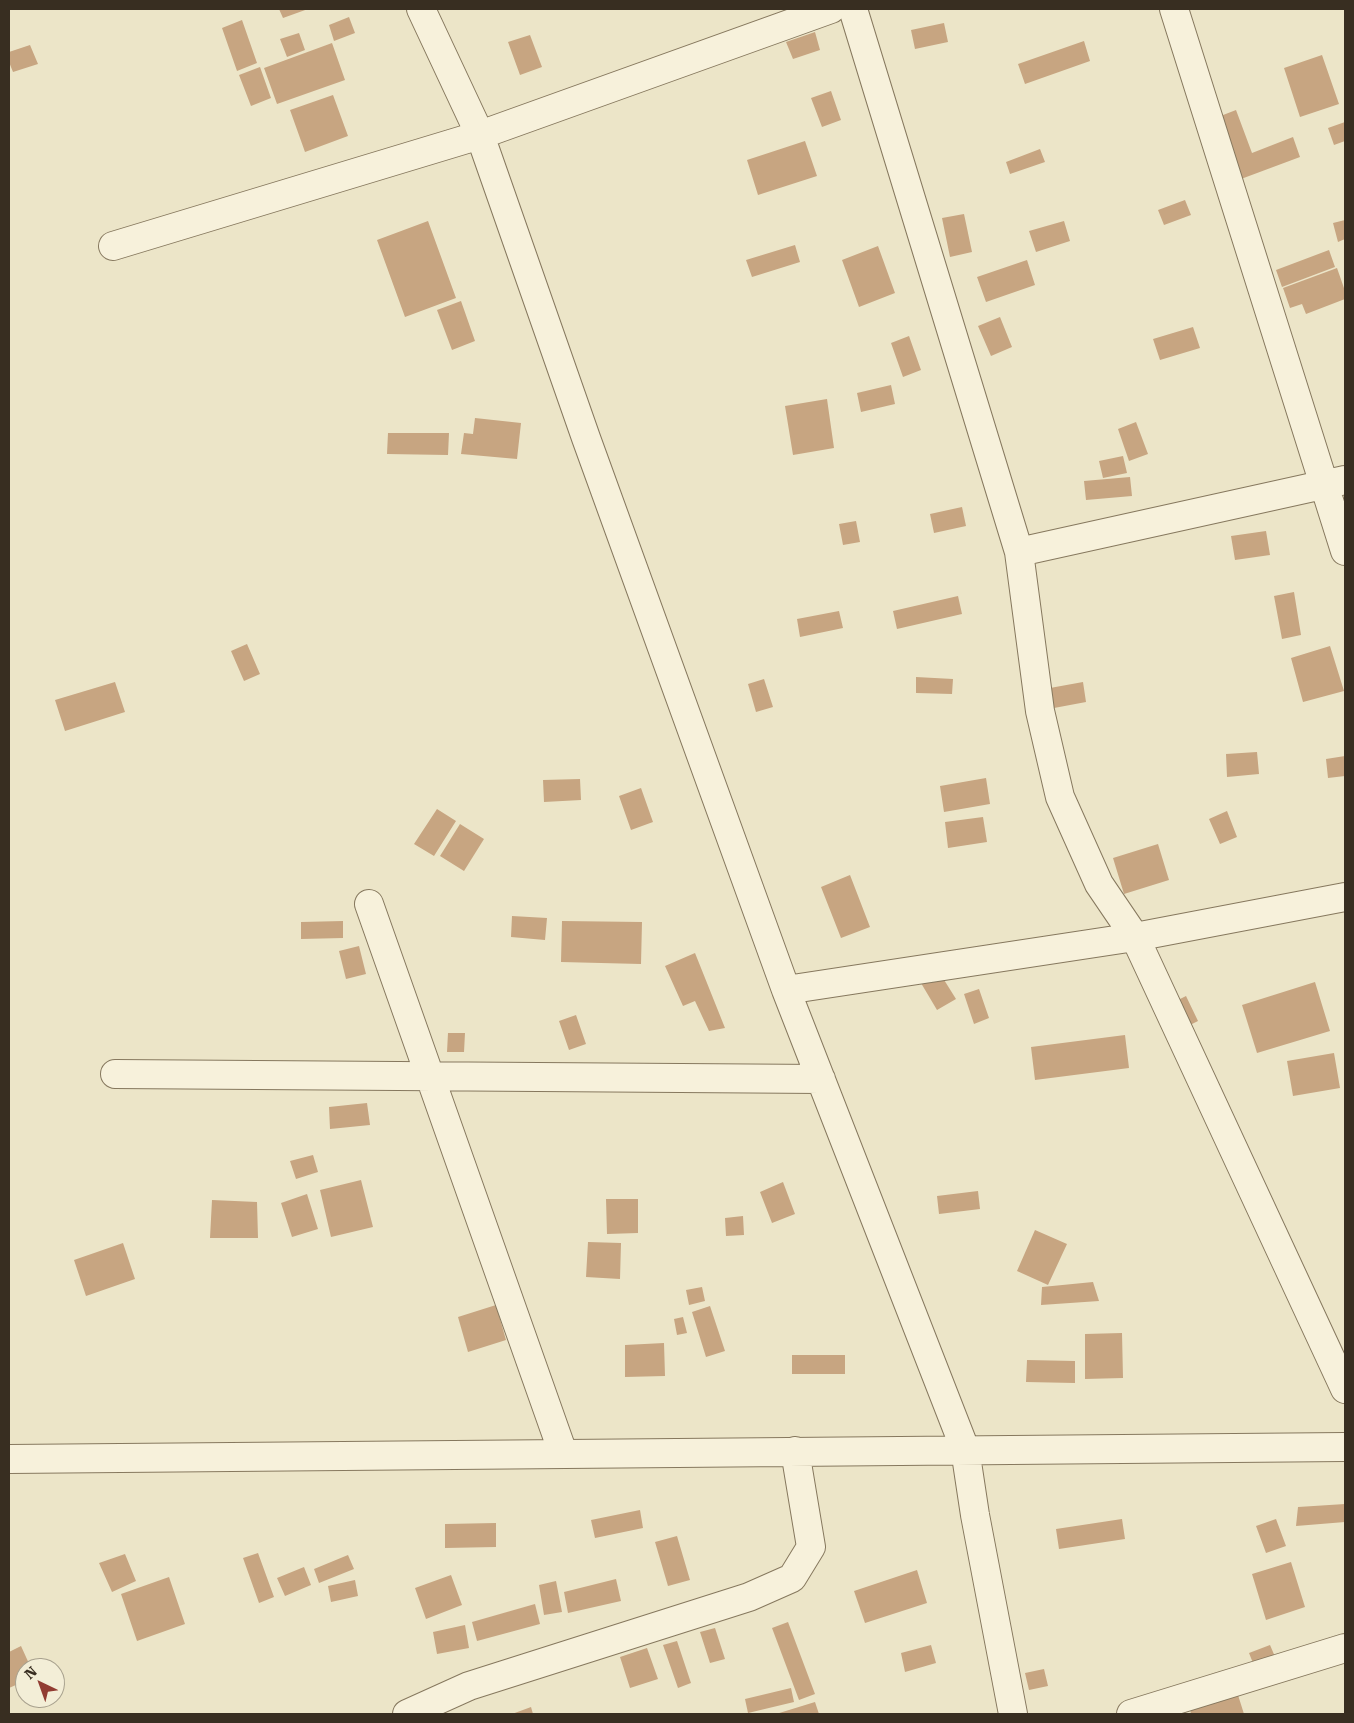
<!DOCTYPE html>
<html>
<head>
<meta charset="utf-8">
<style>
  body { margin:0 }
  #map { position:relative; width:1354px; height:1723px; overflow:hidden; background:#ece5c8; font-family:"Roboto Serif",serif }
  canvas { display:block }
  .frame { position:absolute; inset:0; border:10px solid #382e21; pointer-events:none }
  .north { position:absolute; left:15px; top:1658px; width:50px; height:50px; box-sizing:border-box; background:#f3eed7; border:1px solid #a8a18e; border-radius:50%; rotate:318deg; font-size:14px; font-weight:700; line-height:20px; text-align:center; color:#382e21 }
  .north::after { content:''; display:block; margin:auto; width:18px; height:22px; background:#913c32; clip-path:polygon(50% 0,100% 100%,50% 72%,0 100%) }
</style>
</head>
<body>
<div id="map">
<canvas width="1354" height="1723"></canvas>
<div class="frame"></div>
<div class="north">N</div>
</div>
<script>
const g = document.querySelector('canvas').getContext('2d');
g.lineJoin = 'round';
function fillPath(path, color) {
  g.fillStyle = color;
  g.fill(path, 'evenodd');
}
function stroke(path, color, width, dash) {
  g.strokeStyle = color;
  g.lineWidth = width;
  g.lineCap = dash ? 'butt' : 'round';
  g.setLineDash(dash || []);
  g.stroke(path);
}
fillPath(new Path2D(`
  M279,9H308L283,18Z
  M349,17L355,33L334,41L329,25Z
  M242,20L257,63L237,71L222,28Z
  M944,23L948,42L915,49L911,30Z
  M815,32L820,50L793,59L786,42Z
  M299,33L305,50L287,57L280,39Z
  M530,35L542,67L520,75L508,42Z
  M1084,41L1090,61L1025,84L1018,64Z
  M332,43L345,80L277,104L264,68Z
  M30,45L38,64L13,72L9,62V52Z
  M1322,55L1339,104L1300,117L1284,68Z
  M260,67L271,98L251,106L239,75Z
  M831,91L841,120L822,127L811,98Z
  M333,95L348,136L305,152L290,110Z
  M1236,110L1252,153L1293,137L1300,157L1241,179L1218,117Z
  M1345,122V141L1334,145L1328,128Z
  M805,141L817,176L758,195L747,160Z
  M1040,149L1045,162L1010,174L1006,162Z
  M1185,200L1191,215L1164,225L1158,210Z
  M964,214L972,252L950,257L942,218Z
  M1345,220V239L1338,242L1333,223Z
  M428,221L456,298L405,317L377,240Z
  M1064,221L1070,241L1036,252L1029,231Z
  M795,245L800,262L752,277L746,260Z
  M878,246L895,293L859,307L842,260Z
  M1329,250L1335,267L1282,287L1276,270Z
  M1027,260L1035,285L986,302L977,277Z
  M1337,268L1345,291V299L1306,314L1302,304L1290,308L1283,288Z
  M461,301L475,341L452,350L437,310Z
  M1000,317L1012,347L991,356L978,326Z
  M1193,327L1200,348L1160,360L1153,339Z
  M909,336L921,370L903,377L891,343Z
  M891,385L895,404L861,412L857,393Z
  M827,399L834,448L793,455L785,406Z
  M475,418L521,423L517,459L461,454L464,433L473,434Z
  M1136,422L1148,454L1129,461L1118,429Z
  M388,433H449L448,455L387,454Z
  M1123,456L1127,473L1103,478L1099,461Z
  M1130,477L1132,496L1086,500L1084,481Z
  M962,507L966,526L934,533L930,514Z
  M856,521L860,542L843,545L839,524Z
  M1266,531L1270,555L1235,560L1231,536Z
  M1294,592L1301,635L1282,639L1274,596Z
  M958,596L962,614L897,629L893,611Z
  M839,611L843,628L800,637L797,619Z
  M247,644L260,674L244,681L231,651Z
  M1330,646L1344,691L1303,702L1291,658Z
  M916,677L953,679L952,694L916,693Z
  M764,679L773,707L756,712L748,684Z
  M115,682L125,712L65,731L55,700Z
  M1083,682L1086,702L1054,708L1050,688Z
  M1257,752L1259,774L1227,777L1226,754Z
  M1345,756V776L1328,778L1326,759Z
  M986,778L990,804L944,812L940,786Z
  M580,779L581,800L544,802L543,780Z
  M641,788L653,822L631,830L619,796Z
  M437,809L456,821L434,856L414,844Z
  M1227,811L1237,837L1220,844L1209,819Z
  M983,817L987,842L948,848L945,822Z
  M460,824L484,839L464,871L440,856Z
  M1158,844L1169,880L1124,894L1113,858Z
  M850,875L870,927L841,938L821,887Z
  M512,916L547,918L545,940L511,937Z
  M343,921V938L301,939V922Z
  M562,921L642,922L641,964L561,962Z
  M359,946L366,974L346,979L339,951Z
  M695,953L725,1028L709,1031L695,1001L683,1006L665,966Z
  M936,967L956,999L937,1010L918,978Z
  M1315,982L1330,1031L1257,1053L1242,1005Z
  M979,989L989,1018L974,1024L964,994Z
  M1186,996L1198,1021L1186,1027L1174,1002Z
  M576,1015L586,1044L569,1050L559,1021Z
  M448,1033H465L464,1052H447Z
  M1125,1035L1129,1068L1035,1080L1031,1047Z
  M1334,1053L1340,1088L1293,1096L1287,1061Z
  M367,1103L370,1125L330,1129L329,1107Z
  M313,1155L318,1172L296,1179L290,1161Z
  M361,1180L373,1227L331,1237L320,1190Z
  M783,1182L795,1214L772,1223L760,1192Z
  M978,1191L980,1209L939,1214L937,1196Z
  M307,1194L318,1229L292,1237L281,1203Z
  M606,1199H638V1233L607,1234Z
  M212,1200L257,1202L258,1238H210Z
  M743,1216L744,1235L726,1236L725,1218Z
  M1035,1230L1067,1244L1048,1285L1017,1271Z
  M588,1242L621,1243L620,1279L586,1277Z
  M123,1243L135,1279L86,1296L74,1260Z
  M1093,1282L1099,1301L1041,1305L1042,1287Z
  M702,1287L705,1301L689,1305L686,1290Z
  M496,1305L506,1340L468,1352L458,1317Z
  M710,1306L725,1351L706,1357L692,1312Z
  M683,1317L687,1333L677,1335L674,1319Z
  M1122,1333L1123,1378L1085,1379V1334Z
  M664,1343L665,1376L625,1377V1345Z
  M792,1355H845V1374H792Z
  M1027,1360L1075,1361V1383L1026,1382Z
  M1345,1504V1522L1296,1526L1298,1507Z
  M640,1510L643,1528L595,1538L591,1520Z
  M1122,1519L1125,1539L1059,1549L1056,1529Z
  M1276,1519L1286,1546L1266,1553L1256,1526Z
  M496,1523V1547L445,1548V1524Z
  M677,1536L690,1580L668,1586L655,1542Z
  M258,1553L274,1597L259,1603L243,1558Z
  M125,1554L136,1581L112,1592L99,1563Z
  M348,1555L354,1569L319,1583L314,1569Z
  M1291,1562L1305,1607L1266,1620L1252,1574Z
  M304,1567L311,1585L285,1596L277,1578Z
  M917,1570L927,1603L865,1623L854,1591Z
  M451,1575L462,1605L426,1619L415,1588Z
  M169,1577L185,1624L137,1641L121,1594Z
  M616,1579L621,1601L568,1613L564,1592Z
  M355,1580L358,1596L331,1602L328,1586Z
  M556,1581L562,1612L544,1615L539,1585Z
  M535,1604L540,1624L477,1641L472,1622Z
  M788,1622L815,1694L799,1700L772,1628Z
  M465,1625L469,1648L437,1654L433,1632Z
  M715,1628L725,1659L710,1663L700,1632Z
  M677,1641L691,1683L678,1688L663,1645Z
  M931,1645L936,1663L905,1672L901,1653Z
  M1270,1645L1276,1659L1255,1668L1249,1653Z
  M21,1646L31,1668H25V1681L9,1688V1652Z
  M647,1648L658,1679L630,1688L620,1657Z
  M1044,1669L1048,1686L1029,1690L1025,1673Z
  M791,1688L794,1702L748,1713L745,1699Z
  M1238,1695L1244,1714H1191L1190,1709Z
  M815,1702L819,1714H776Z
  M531,1707L533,1714H512Z`), '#c7a581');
const minor = new Path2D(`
  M421,9L480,135L586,438L786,990L965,1449L975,1515L1013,1714
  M853,9L1019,552L1040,711L1060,797L1099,884L1135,937L1345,1389
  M1174,9L1345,551
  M113,246L480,135L831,9
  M1019,552L1345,480
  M369,904L563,1453
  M786,990L1135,937L1345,897
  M115,1074L821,1079
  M9,1459L1345,1447
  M407,1714L469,1686L749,1597L792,1578L811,1547L795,1451
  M1131,1714L1345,1648`);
stroke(minor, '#86785e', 30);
stroke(minor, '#f7f1db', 28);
</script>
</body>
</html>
